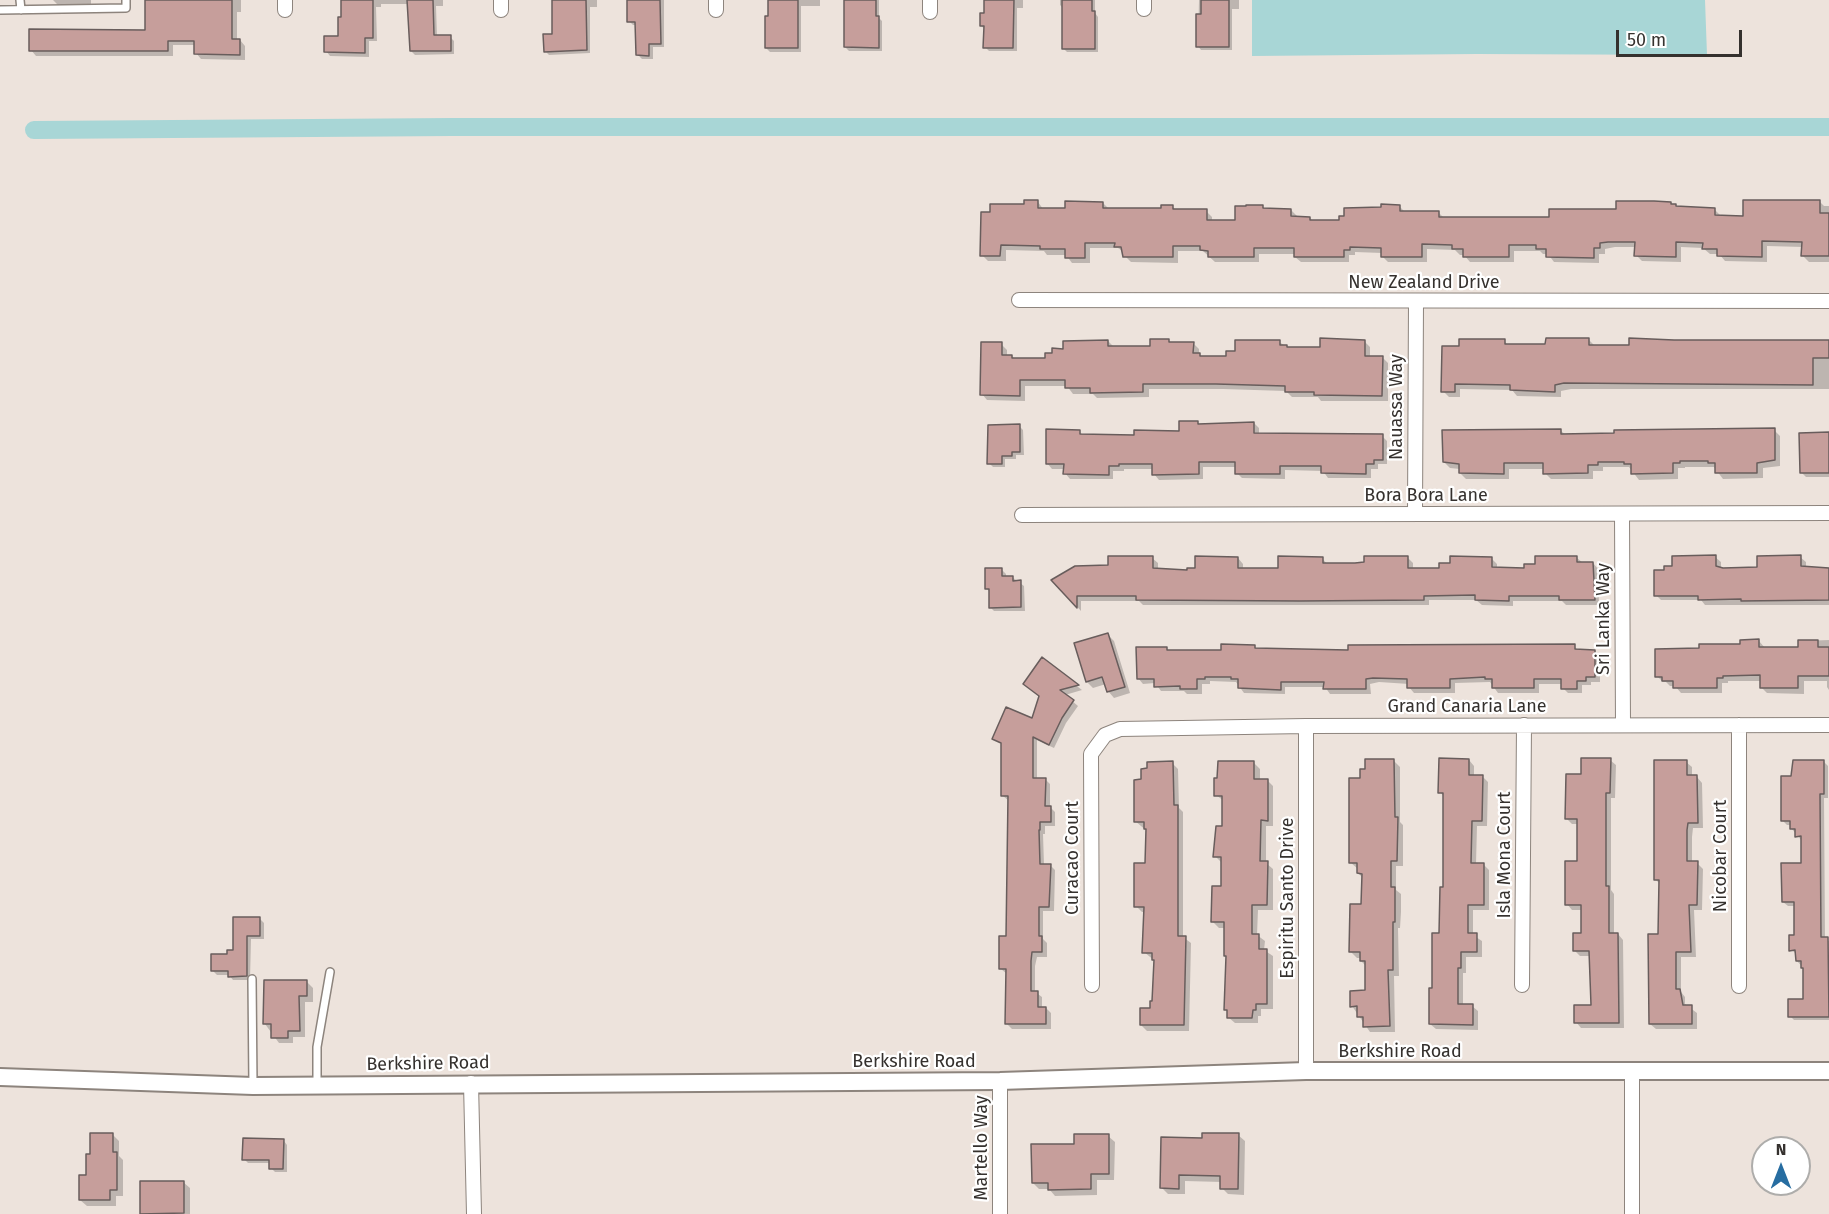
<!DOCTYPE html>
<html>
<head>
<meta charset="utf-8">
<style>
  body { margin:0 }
  #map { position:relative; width:1829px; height:1214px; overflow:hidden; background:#ede3dc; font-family:"Fira Sans",sans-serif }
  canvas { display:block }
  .north { position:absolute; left:1751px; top:1136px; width:60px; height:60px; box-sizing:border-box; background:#fff; border:2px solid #aeadab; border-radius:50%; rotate:0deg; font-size:16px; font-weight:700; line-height:24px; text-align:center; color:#35312e }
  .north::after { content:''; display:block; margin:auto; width:21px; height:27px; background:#276da1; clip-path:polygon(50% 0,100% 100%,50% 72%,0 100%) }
  .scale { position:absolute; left:1616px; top:30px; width:126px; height:27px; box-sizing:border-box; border:3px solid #35312e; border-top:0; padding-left:8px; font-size:18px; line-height:21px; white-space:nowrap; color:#35312e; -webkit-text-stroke:4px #fff; paint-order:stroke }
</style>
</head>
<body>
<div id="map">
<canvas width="1829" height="1214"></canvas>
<div class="north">N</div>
<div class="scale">50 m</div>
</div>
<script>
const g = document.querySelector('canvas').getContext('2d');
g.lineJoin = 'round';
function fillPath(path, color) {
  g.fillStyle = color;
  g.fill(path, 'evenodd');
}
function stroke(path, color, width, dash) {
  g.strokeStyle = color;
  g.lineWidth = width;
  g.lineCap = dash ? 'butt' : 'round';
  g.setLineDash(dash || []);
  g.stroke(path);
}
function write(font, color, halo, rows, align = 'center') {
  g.font = font + ' "Fira Sans",sans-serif';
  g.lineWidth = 4.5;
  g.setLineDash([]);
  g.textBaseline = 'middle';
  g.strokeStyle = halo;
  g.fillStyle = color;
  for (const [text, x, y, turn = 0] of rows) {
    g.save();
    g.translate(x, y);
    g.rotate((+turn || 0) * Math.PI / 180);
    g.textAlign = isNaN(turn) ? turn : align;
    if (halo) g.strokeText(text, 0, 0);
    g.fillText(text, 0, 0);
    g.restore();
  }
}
fillPath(new Path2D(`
  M1252,0H1705L1707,55L1477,54L1252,56Z`), '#a8d6d6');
fillPath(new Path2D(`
  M53,0H91V6H59Z
  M147,0H241V12H237V40H240L245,46V60L201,59L196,53V45H173V56H36L31,50L147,31Z
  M343,0H443V6H436L437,37H450L454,41V54L415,55L411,51L409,4H381V7H376L377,41H369V57L330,56L326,51L340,38L343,19Z
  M552,0H597V7H590V53L549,55L545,51L554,35Z
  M627,0H664V47H653V59H642L638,55L636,25H633L629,21Z
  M770,0H820V6H801V52H770L766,48Z
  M845,0H879V18L882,21V51H849L845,47Z
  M985,0H1023V8H1017V51H989L985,47V29L981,26L985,15Z
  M1060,0H1095V13L1098,17V52H1067L1063,48L1064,9L1060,5Z
  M1199,0H1239V9H1232V50H1201L1198,46Z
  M1038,202L1043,209L1067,210L1103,203L1110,210H1162L1173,207L1176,210L1206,211L1212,217V221H1236L1262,206L1266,210H1291L1297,216L1310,218L1313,221H1340L1399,206L1406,213H1439L1444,218H1550L1671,203L1677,208L1714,209L1720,215L1744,217L1820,202L1824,206H1829V262H1809L1803,256V247L1767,246V262L1725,261L1719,254H1710L1703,248L1681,247V262L1642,261L1636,255V247H1615L1605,249V254H1599V263L1554,262L1548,254H1543L1540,251H1514V262H1470L1464,255H1460L1455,250L1427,249V262H1388L1382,256V253L1355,252V255H1349V262H1301L1295,257V254H1259V262H1215L1203,251H1178V263L1131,262L1125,256L1124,252L1118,248H1090V263H1072L1066,255H1047L1044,251L1006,250V261H988L982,255L991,213Z
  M1168,340L1171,343H1193L1199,349V354L1202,357H1227L1279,342L1289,348H1321L1364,341L1370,347V357H1382L1388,363V401H1321L1318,397H1292L1286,391L1223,389H1149V397L1097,398L1093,394H1073L1067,386H1025V401L987,400L982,394L1001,344L1007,350V356H1012L1015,359H1046L1064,350L1108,341L1114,347H1151Z
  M1589,340L1595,346L1829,342V389H1571L1561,391V397L1517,396L1512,390L1460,389V397H1449L1443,391L1460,347L1504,341L1509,346H1547Z
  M1197,423L1200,425L1254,423L1259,428V435L1382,436L1387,441V464H1378V469H1371V478H1328L1323,471L1285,470V479L1242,478L1237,473V467H1203V479L1159,480L1154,474V469H1124V471H1113V479H1070L1065,473V469H1052L1047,463L1079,431L1084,436H1136L1181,432Z
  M1019,426L1023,430L1024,455H1016V459H1005V467H993L989,463Z
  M1774,430L1780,436V466L1763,468V478L1723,479L1714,467H1685V468H1678V479L1639,480L1629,467H1603V471H1593V479H1551L1545,473V469H1509V479H1466L1460,473V469L1450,468L1444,462L1561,431L1566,435Z
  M1829,434V477H1806L1801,472Z
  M1407,557L1413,563V569H1441L1491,558L1497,564V569L1526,570L1537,565L1577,558L1583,563H1593L1598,569L1599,605H1566L1562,601H1513V606L1482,605L1476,600H1429V605H1143L1139,601H1081V611L1053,580L1152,558L1158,563V570L1189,571L1238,558L1243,564V569H1279L1322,558L1327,564L1355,565Z
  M1715,557L1721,562V569L1758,568L1800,557L1806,562V568H1829V605H1705L1701,600H1661L1656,595L1665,571Z
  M1002,570L1006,574V578L1012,577L1024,586L1025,611H994L990,607V592L987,589Z
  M1108,635L1114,641L1130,693L1114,698L1108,691L1106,684L1093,688L1087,682Z
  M1829,640V690L1827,687V681H1804V694L1767,693L1761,687V681H1728V683H1722V693H1681L1675,686H1670L1666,682H1663L1657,676L1700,650L1741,645L1759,641L1765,648H1800V641Z
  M1574,646L1579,651H1595L1600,657V682H1591V685H1582V693H1568L1563,688V684H1539V693H1498L1490,682L1455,683V693H1414L1409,687V684L1379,682L1370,684L1371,694H1330L1325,687H1285V694L1244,693L1236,682L1210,681V684H1202V694H1187L1184,691H1161L1155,683L1143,684L1138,678L1166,648L1169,651L1223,652L1254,647L1257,650L1350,651Z
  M1043,660L1082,690L1065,695L1078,706L1066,723L1054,748L1037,740V779H1045L1050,784V807L1055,812V826H1045V834H1043L1044,865H1050L1055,870L1054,911H1043V939L1047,943V957H1037L1035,966V992L1042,997V1008H1046L1051,1013V1029H1012L1007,1024V974L1001,969L1008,938L1009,801L1003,796V745L994,739L1033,720L1040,697Z
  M1469,760L1474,766V776H1482L1488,782L1487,826H1477L1476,864L1484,865L1489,870V910H1473V935L1482,941V957H1466V973H1463V1006H1472L1478,1011V1030L1436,1029L1430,1024L1445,889V798L1440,792Z
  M1610,760L1616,765L1615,798H1611V890L1614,894V934H1618L1623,940L1624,1028H1581L1576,1022L1592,1006L1590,956H1580L1574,950L1582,934V910H1572L1567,904L1578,862L1579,824H1572L1566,818L1582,776Z
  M1394,761L1400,767V822L1403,825V866H1396V890L1401,894V912L1400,928H1398L1399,976H1394L1395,1032H1370L1352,1006L1366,992V966L1361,961V958H1357L1351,952L1362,906L1363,878L1358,873V869L1350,862L1361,779Z
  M1686,762L1692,767V777H1697L1702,783L1703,828H1693L1692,837V863H1697L1703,869L1702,910H1694L1696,957H1681V992L1685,997V1004L1697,1013V1029H1656L1650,1024L1660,936V884L1656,880Z
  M1824,762L1828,766V798H1824L1825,939L1829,941V1020H1794L1790,1016L1805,1001V970L1797,961V954L1791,950L1795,936L1796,906H1788L1783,902L1802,864V841L1791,828V825H1787L1783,821L1792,777Z
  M1172,763L1178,769L1179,808L1183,812V937L1191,943L1189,1031H1147L1141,1025L1151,1009L1155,961L1144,952L1146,912H1142L1136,906L1146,865L1147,831L1135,821L1143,781Z
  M1254,763L1260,769V780H1267L1273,786V826H1266V863L1273,869V910H1258L1257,935L1265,941L1264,950L1273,956V1009H1261V1016H1258V1023H1235L1228,1017V1012L1226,1010L1228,958L1226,956V928H1219L1213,922L1222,887L1221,862L1215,856L1224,828V801L1216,795Z
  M260,919L264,923V939H251L250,980H233L229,975H217L213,971L235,952Z
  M306,981L313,988V1002H305V1037H293V1043H279L265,1024Z
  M112,1134L119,1141V1156L123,1160V1196H116V1206H87L80,1200L88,1177L92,1155Z
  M1238,1135L1245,1141L1244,1195L1228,1194L1222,1188V1182L1185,1181V1194H1168L1162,1188L1204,1140Z
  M1108,1136L1115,1142L1114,1180H1097V1195L1055,1196L1049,1189H1039L1033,1183L1075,1145Z
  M284,1141L287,1145V1172H275L271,1168V1163H248L244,1159Z
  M183,1182L190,1188V1214L142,1213Z`), '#0003');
stroke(new Path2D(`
  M34,130L452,127H1829`), '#a8d6d6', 18);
const building = new Path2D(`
  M145,0H232V39H240V55L194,54V41H168V51H29V29L145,30Z
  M341,0H373V38H365V53L324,52V36H338V17H341Z
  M407,0H433L434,35H451V51H410Z
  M552,0H586L587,50L544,52L543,34H552Z
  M627,0H660L661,44H649V56L636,55L635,22H627Z
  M768,0H798V48H765V16H768Z
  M844,0H876V16H879V48L844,47Z
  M984,0H1014L1013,48H983L984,26H980V13H984Z
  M1062,0H1092V11H1095V49H1062Z
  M1201,0H1229V47H1196V14H1201Z
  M1024,200H1038V208H1065V201L1103,202V208H1161V205H1173V209H1207V220H1235V206H1246V205H1263V208L1291,209V216L1310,217V220H1339V216H1344V208L1381,207V204L1400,205V211H1439V217H1549V209H1616V201H1654L1671,202V204H1676V206L1715,208V215L1743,216V200H1820V213H1829V256H1801L1802,242L1762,241V257L1717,256V249H1702L1703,243L1676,242V257L1634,256L1635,242H1608L1600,243V248H1594V258L1546,257V249H1536V245H1509V257H1463V249H1452V245L1422,244V257H1381V248L1350,247V250H1344V257H1294V248H1254V257H1208V251L1200,250V246H1173V257H1123L1121,247H1114L1115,243H1085V258H1065V249H1040V246L1001,245L1000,256H980L981,212H990V204H1024Z
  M1320,338L1365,340V356H1383L1382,396L1314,395V392H1285V386L1216,384H1143V392L1090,393V388H1065V380H1020V396L980,395L981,342H1002V355H1012V358H1045V353H1052V348L1063,349V341L1108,340V346H1150V339H1169V342H1194L1193,353H1200V356H1226V351H1235V340H1280V345H1287V347H1320Z
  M1546,338H1589V345H1629V338L1674,340H1829V358H1813V385L1564,383L1555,385V392L1510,390V385L1455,384V392H1441L1442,346H1459V339H1505V344H1545Z
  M1179,421H1198V424L1254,422V433L1383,434V460H1374V464H1366V474L1321,473V466H1280V474H1235V462H1199V474L1152,475V464H1119V466H1109V475L1063,474L1064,464H1046V429L1080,430V434L1134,435V430L1179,431Z
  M1020,424V452H1012V456H1002V464H987L988,425Z
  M1775,428V460L1757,463V473H1715V463H1708V461H1680V463H1673V473L1631,474V464H1624V462H1598V465H1588V473L1543,474V463H1504V474L1459,473V464L1443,462L1442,430L1561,429V434L1614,433V430Z
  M1829,432V473H1800L1799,433Z
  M1716,555V566L1723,568L1757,567V556L1801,555V566L1829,568V600L1741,601V599L1698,600V596H1654V570H1664V566H1672V556Z
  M1108,556H1153V568L1187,570V568H1195V556L1238,557V568H1278V556L1323,557V563H1355L1364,562V556H1408V568H1439V563H1450V556L1492,557V567L1524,568V564H1535V556H1577V562H1593L1595,600H1559V596H1509V601L1475,600V595L1424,596V600L1300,601L1136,600V596H1077V608L1051,580L1075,566L1108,565Z
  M985,568H1002V576H1013V581L1021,580V607L989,608V589H985Z
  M1108,633L1125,687L1107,692L1102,677L1086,682L1074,643Z
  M1759,639V647H1798V640H1818V647H1829V676H1798V688H1760V675L1723,676V678H1717V688H1673V681H1662V677H1655V649L1699,648V644H1740V640Z
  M1221,644L1255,645V648L1348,650V645L1575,644V649L1595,650V677H1586V681H1577V689H1561V679H1534V688H1492V679H1485V677L1450,679V688H1407V679L1373,678L1366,679V689H1323L1324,682H1281V690L1238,688V679H1231V677H1205V679H1197V689H1180V686L1154,687V679H1137L1136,647H1167V650H1221Z
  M1042,657L1079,685L1060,690L1074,700L1062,718L1049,745L1033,737V778H1046L1045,806H1051V822H1040V830H1039L1040,864H1051L1049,907H1039V936H1042V952H1032L1031,961V991H1038V1007H1046V1024H1005L1006,969H999V936H1006L1008,796H1001V743L992,739L1006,707L1032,718L1039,696L1023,684Z
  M1439,758L1469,759V775H1483L1482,821H1472L1471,863H1484V905H1468V933H1477V952H1461V968H1458V1004H1473V1025L1429,1024V988H1432V933H1439L1440,887H1443V793H1438Z
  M1581,758H1611L1610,793H1606V886H1609V933H1618L1619,1023H1574V1005H1591L1589,951H1573V933H1581V905H1565V861H1577V819H1565L1566,774H1581Z
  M1365,759H1394L1395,817H1398L1397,861H1391V887H1395V922H1393V970H1388L1390,1026L1363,1027V1017H1357V1006L1350,1007V991L1365,990V961H1360V952H1349L1350,904H1361L1362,874L1357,873V863H1349V778H1360V769H1365Z
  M1654,760H1687V775H1697L1698,823H1688L1687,830V861H1698L1697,905H1689L1691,952H1676V989H1680L1683,1005H1692V1024H1649L1648,934H1658L1659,880H1654Z
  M1793,760H1824V794H1820L1821,937H1828L1829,1017H1788V999H1803V968H1801V961H1796L1795,950L1789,951V935H1794V902H1782L1781,863H1801V836L1795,837V829H1790V821H1781V776H1791Z
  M1173,761L1174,805H1178V936H1186L1184,1025H1140V1008H1150V1001H1152L1154,960H1152V953H1142L1144,907H1134V863H1145L1146,829H1144V822H1134V780L1141,779V769L1147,768V762Z
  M1218,761H1254V779H1268V821L1261,820L1260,861H1268L1267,905H1252V934H1259V949H1267V1004H1256V1010H1253L1252,1018H1227V1010H1224L1226,956H1224V922H1211L1212,886H1221V857H1213L1216,826H1222V796H1214V778H1217Z
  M233,917H260V936H247V976L228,977V971H211V954H227V950H233Z
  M264,980H307V996H299L300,1031H288V1038H271V1024H263Z
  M90,1133H113V1152H117V1190H110V1200H79V1175H86V1154H90Z
  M1202,1133H1239L1238,1189H1220V1176L1179,1175V1189L1160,1188L1161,1137L1202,1138Z
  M1074,1134H1109V1174H1091V1189L1048,1190V1183H1032L1031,1144H1074Z
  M243,1138L284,1139L283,1169H269V1160H242Z
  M140,1181H184V1213L140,1214Z`);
fillPath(building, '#c69e9b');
stroke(building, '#685d5c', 1.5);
const service = new Path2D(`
  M20,0L21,10
  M0,10L126,8V0
  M252,979L253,1086
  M317,1085V1047L330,972`);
const minor = new Path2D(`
  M285,0V10
  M501,0V10
  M716,0V10
  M930,0V12
  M1144,0V9
  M1019,300L1829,301
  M1415,514L1416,301
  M1622,514L1623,725
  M1022,515L1829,513
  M1739,725V986
  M1306,726V1071
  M1092,985L1091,754L1105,735L1120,729L1306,726L1829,725
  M1522,985L1524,725
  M1000,1081V1214
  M471,1083L474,1214
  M1632,1214V1071`);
const tertiary = new Path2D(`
  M0,1077L253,1086L1000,1081L1306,1071H1829`);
stroke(service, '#8d847d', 10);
stroke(minor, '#8d847d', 16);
stroke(tertiary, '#8d847d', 20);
stroke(service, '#fff', 7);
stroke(minor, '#fff', 14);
stroke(tertiary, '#fff', 16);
write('18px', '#35312e', '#fff', [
  ["New Zealand Drive",1424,283],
  ["Nauassa Way",1397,407,-90],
  ["Bora Bora Lane",1426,496],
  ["Sri Lanka Way",1604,619,-90],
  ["Grand Canaria Lane",1467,707],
  ["Isla Mona Court",1505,855,-90],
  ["Nicobar Court",1721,856,-90],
  ["Curacao Court",1073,858,-90],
  ["Espiritu Santo Drive",1288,898,-90],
  ["Berkshire Road",1400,1052],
  ["Berkshire Road",914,1062],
  ["Berkshire Road",428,1064,-1],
  ["Martello Way",982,1148,-90]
]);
</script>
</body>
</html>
